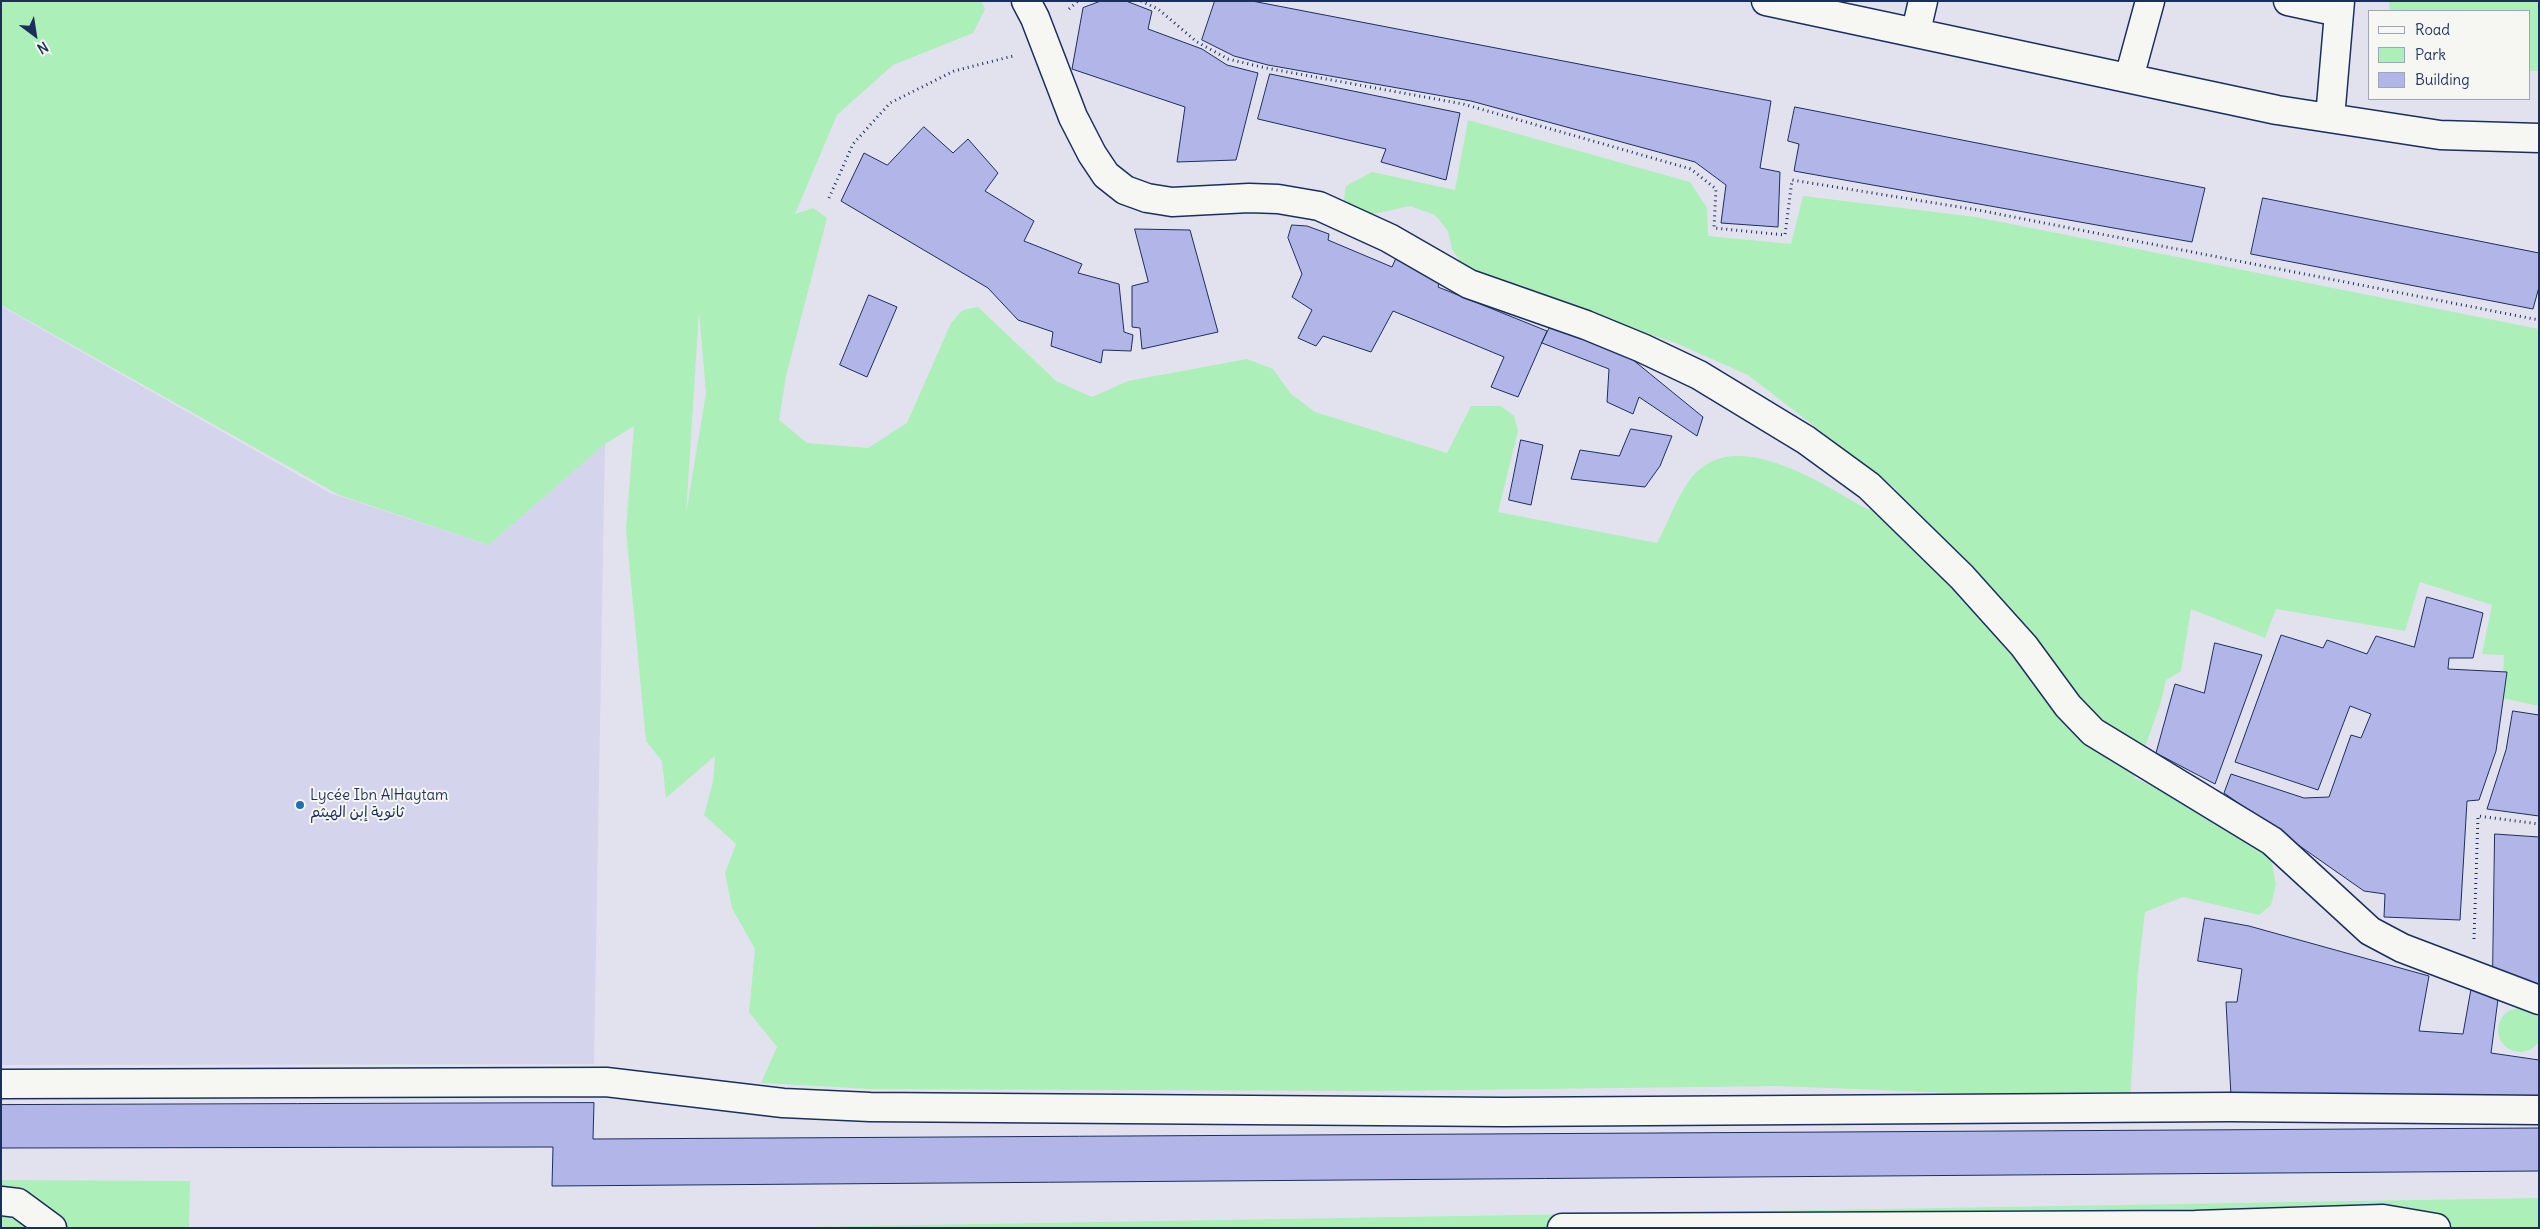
<!DOCTYPE html>
<html>
<head>
<meta charset="utf-8">
<style>
  body { margin:0 }
  #map { position:relative; width:2540px; height:1229px; overflow:hidden; background:#e2e2ef; font-family:Delius,sans-serif }
  canvas { display:block }
  .frame { position:absolute; inset:0; border:2px solid #1b2f5e; pointer-events:none }
  .legend { position:absolute; left:2368px; top:10px; width:162px; height:90px; box-sizing:border-box; background:#f6f6f2; border:1px solid #9ea6b7; margin:0; padding:6px 9px; list-style:none; font-size:15px; color:#1b2f5e }
  .legend li { display:flex; align-items:center; gap:10px; height:25px }
  .legend b { width:25px; border:1px solid #9ea6b7 }
  .north { position:absolute; left:10px; top:10px; width:50px; height:50px; -webkit-text-stroke:4px #f6f6f2; paint-order:stroke; rotate:149deg; font-size:14px; font-weight:700; line-height:20px; text-align:center; color:#1b2f5e }
  .north::after { content:''; display:block; margin:auto; width:18px; height:22px; background:#1b2f5e; clip-path:polygon(50% 0,100% 100%,50% 72%,0 100%) }
</style>
</head>
<body>
<div id="map">
<canvas width="2540" height="1229"></canvas>
<div class="frame"></div>
<ul class="legend">
<li><b style="height:6px;background:#f6f6f2"></b>Road</li>
<li><b style="height:14px;background:#acefb8"></b>Park</li>
<li><b style="height:14px;background:#b2b5e7"></b>Building</li>
</ul>
<div class="north">N</div>
</div>
<script>
const g = document.querySelector('canvas').getContext('2d');
g.lineJoin = 'round';
function fillPath(path, color) {
  g.fillStyle = color;
  g.fill(path, 'evenodd');
}
function stroke(path, color, width, dash) {
  g.strokeStyle = color;
  g.lineWidth = width;
  g.lineCap = dash ? 'butt' : 'round';
  g.setLineDash(dash || []);
  g.stroke(path);
}
function write(font, color, halo, rows, align = 'center') {
  g.font = font + ' Delius,"Playpen Sans Arabic",sans-serif';
  g.lineWidth = 4;
  g.setLineDash([]);
  g.textBaseline = 'middle';
  g.strokeStyle = halo;
  g.fillStyle = color;
  for (const [text, x, y, turn = 0] of rows) {
    g.save();
    g.translate(x, y);
    g.rotate((+turn || 0) * Math.PI / 180);
    g.textAlign = isNaN(turn) ? turn : align;
    if (halo) g.strokeText(text, 0, 0);
    g.fillText(text, 0, 0);
    g.restore();
  }
}
fillPath(new Path2D(`
  M1,306L330,493L489,545L605,444L594,1064L1,1065Z`), '#d4d4ed');
fillPath(new Path2D(`
  M1,1H981L985,9L973,33L893,65L837,115L795,214L813,208L827,218L786,376L779,420L807,443L868,448L907,423L951,323L963,310L978,307L1056,381L1092,397L1128,381L1247,359L1273,369L1291,394L1315,412L1447,453L1471,406H1501L1514,416L1518,431L1498,512L1657,543C1668,523 1676,499 1689,481C1731,421 1823,484 1868,510L1896,489L1748,375L1676,343L1470,276L1452,249L1448,231L1435,215L1410,206L1360,217L1344,201L1346,186L1372,172L1455,190L1468,120L1690,182L1707,208L1708,236L1791,244L1803,196L1976,217L2539,329V706L2502,698L2504,655L2482,654L2492,605L2420,582L2405,631L2276,609L2265,638L2191,609L2181,671L2166,680L2161,702L2134,778L2192,803L2220,827L2263,847L2272,863L2276,885L2271,905L2259,915L2183,897L2145,912L2138,971L2130,1100L1778,1086L1381,1091L872,1089L761,1083L777,1047L749,1012L755,949L732,908L725,873L736,844L704,815L713,782L715,756L666,798L662,761L646,741L626,530L634,426L605,444L489,545L339,495L1,305ZM699,312L706,393L686,514Z
  M2389,1H2539V71H2529V11H2390Z
  M2498 1030a22 22 0 1 1 44 0a22 22 0 1 1-44 0Z
  M1,1180L190,1181L189,1228H1Z
  M2539,1198V1228H742Z`), '#acefb8');
const building = new Path2D(`
  M1101,1H1126L1152,11L1148,29L1202,49L1227,65L1258,73L1236,160L1177,162L1185,107L1072,69L1083,8Z
  M1215,1H1252L1771,101L1760,168L1780,172L1778,227L1721,223L1726,185L1695,162L1471,101L1268,65L1234,56L1202,40Z
  M1270,74L1460,113L1446,180L1381,162L1386,149L1258,119Z
  M1795,107L2205,188L2192,242L1794,171L1799,144L1788,141Z
  M924,127L953,153L968,139L998,173L985,191L1034,221L1024,241L1082,264L1078,273L1119,284L1124,332L1133,335L1131,351L1103,350L1101,363L1051,346L1053,332L1018,320L988,288L841,201L864,153L887,165Z
  M2263,198L2539,253V287L2533,309L2251,254Z
  M1292,225L1307,226L1329,234L1328,240L1392,267L1396,258L1441,278L1438,287L1547,331L1518,397L1491,387L1504,357L1393,311L1371,352L1323,336L1316,346L1298,338L1312,310L1292,297L1302,274L1288,238Z
  M1135,229L1190,230L1218,332L1142,349L1140,328L1132,327V286L1148,282Z
  M869,295L897,307L867,377L840,365Z
  M1550,327L1627,355L1703,417L1697,436L1639,397L1633,414L1607,402L1609,369L1542,343Z
  M1631,429L1672,436L1660,466L1645,487L1571,479L1580,450L1619,456Z
  M1521,440L1543,445L1531,505L1509,500Z
  M2427,597L2483,613L2473,658H2449L2448,669L2507,672L2496,751L2479,800L2467,801L2460,920L2384,917L2385,894L2364,891L2224,793L2231,774L2304,798L2329,797L2351,735L2361,738L2371,714L2350,706L2318,790L2235,762L2281,635L2323,648L2327,640L2367,654L2376,636L2414,647Z
  M2215,643L2262,655L2215,784L2156,753L2175,684L2204,693Z
  M2513,711L2539,715V816L2487,809L2506,750Z
  M2495,834L2539,837V989L2493,970Z
  M2205,918L2249,926L2429,976L2419,1031L2463,1034L2471,989L2498,999L2491,1053L2539,1060V1096H2231L2226,1002H2237L2242,969L2198,961Z
  M594,1103L593,1139L2539,1128V1171L552,1186L553,1147L1,1148V1105Z`);
fillPath(building, '#b2b5e7');
stroke(building, '#1b2f5e', 1);
const minor = new Path2D(`
  M1026,1L1035,18L1073,117L1092,154L1106,175L1125,190L1147,198L1172,202L1249,198L1278,199L1319,206L1389,238L1469,284L1586,325L1642,348L1699,375L1806,440L1869,486L1962,577L2024,646L2068,706L2093,732L2272,841L2370,931L2402,948L2539,1000
  M1766,1L2277,110L2440,135L2539,138
  M2288,1L2339,12
  M1916,31L1923,1
  M2129,78L2150,1
  M2330,118L2340,1
  M1,1084L606,1082L783,1103L870,1107L1504,1112L2230,1107L2539,1110
  M1,1201L18,1203L52,1228
  M1562,1228L2195,1225L2383,1219L2436,1228`);
stroke(minor, '#1b2f5e', 31);
stroke(new Path2D(`
  M1141,1L1158,9L1197,42L1228,59L1266,68L1463,104L1691,169L1716,189L1714,228L1785,235L1792,180L1978,210L2539,320
  M1069,9L1078,1
  M829,198L853,144L890,103L954,71L1013,56
  M2474,939L2478,816L2539,824`), '#1b2f5e', 3, [1, 4]);
stroke(minor, '#f6f6f2', 28);
for (const [x, y, r, color] of [
  [300,805,5,"#1f6fb2"]
]) {
  const dot = new Path2D();
  dot.arc(x, y, r, 0, 2 * Math.PI);
  g.fillStyle = color;
  g.fill(dot);
  stroke(dot, '#f6f6f2', 2);
}
write('15px', '#1b2f5e', '#f6f6f2', [
  ["Lycée Ibn AlHaytam",310,796],
  ["ثانوية إبن الهيثم",310,813]
], 'left');
</script>
</body>
</html>
